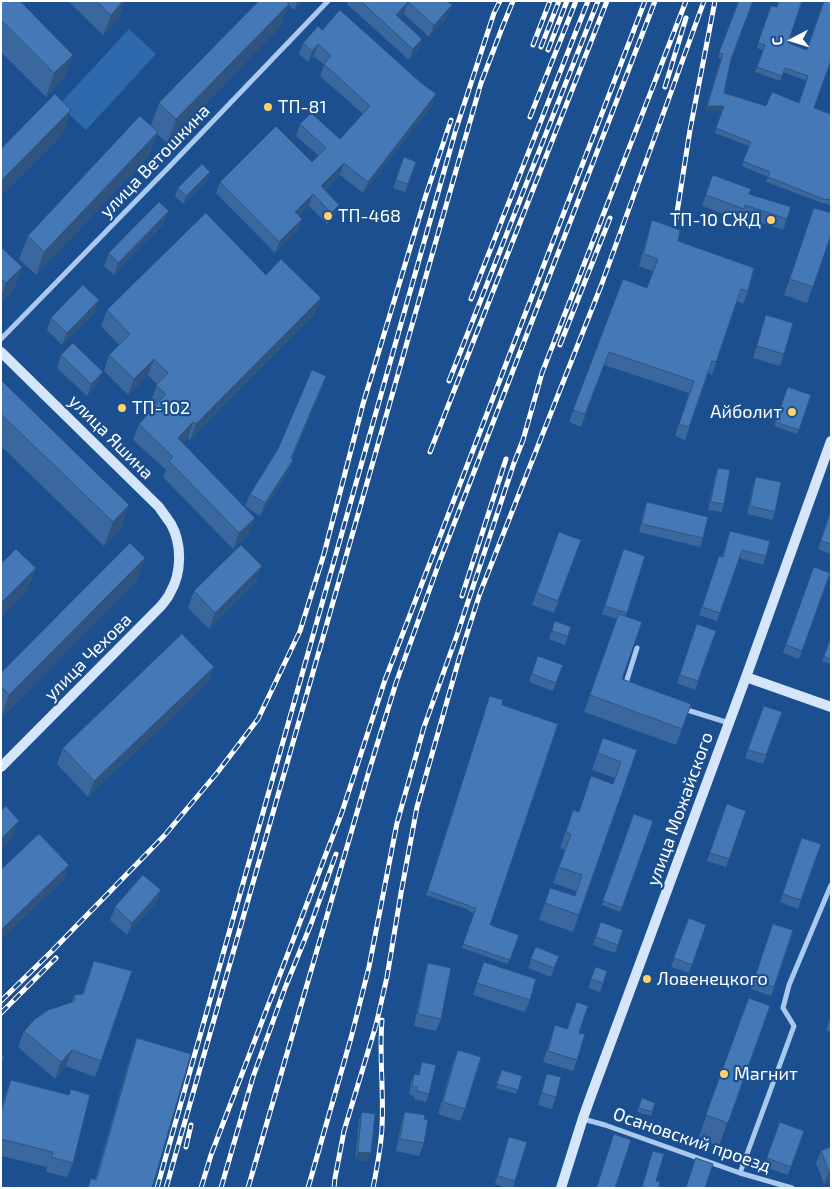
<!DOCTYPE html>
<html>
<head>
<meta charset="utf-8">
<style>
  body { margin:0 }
  #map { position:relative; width:832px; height:1189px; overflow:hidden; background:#1b4f8f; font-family:"Exo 2",sans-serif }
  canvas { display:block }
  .frame { position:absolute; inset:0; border:2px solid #fff; pointer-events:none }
  .north { position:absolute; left:767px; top:15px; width:50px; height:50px; -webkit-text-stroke:4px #1b4f8f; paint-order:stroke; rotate:265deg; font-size:14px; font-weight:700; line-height:20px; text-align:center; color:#fff }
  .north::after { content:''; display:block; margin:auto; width:18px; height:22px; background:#fff; clip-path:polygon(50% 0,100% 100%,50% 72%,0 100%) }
</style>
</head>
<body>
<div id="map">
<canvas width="832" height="1189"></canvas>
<div class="frame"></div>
<div class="north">С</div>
</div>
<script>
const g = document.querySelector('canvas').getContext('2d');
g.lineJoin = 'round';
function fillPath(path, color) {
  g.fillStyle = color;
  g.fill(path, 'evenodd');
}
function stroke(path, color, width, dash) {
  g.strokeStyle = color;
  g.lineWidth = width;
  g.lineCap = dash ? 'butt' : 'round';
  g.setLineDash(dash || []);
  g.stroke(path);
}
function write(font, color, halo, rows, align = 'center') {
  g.font = font + ' "Exo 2",sans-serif';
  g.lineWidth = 4.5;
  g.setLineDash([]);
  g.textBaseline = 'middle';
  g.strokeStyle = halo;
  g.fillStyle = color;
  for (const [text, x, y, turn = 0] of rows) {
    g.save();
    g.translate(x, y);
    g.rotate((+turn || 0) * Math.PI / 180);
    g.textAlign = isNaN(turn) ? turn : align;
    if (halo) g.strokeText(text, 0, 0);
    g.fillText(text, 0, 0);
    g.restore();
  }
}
fillPath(new Path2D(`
  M129,29L156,54L86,130L59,105Z`), '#2e69ad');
stroke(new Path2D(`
  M1,339L168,168L328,1
  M625,686L637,648
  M684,709L729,723
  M583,1119L605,1125L740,1173L792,1188
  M740,1173L794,1026L783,1008L789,985L831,885`), '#a9c9ee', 5);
stroke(new Path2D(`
  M1,352L159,507C163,513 167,518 171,524C182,544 182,573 170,593C168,598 164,602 161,606L1,767
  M746,677L831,707
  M561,1188L583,1118L592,1093L746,677L831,441`), '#d6e6fa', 10);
const rail = new Path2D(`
  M533,45L550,1
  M541,47L559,1
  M548,50L567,1
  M665,87L686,18
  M530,117L576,1
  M676,219L690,130L715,1
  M471,299L588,1
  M560,345L610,218
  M449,381L598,1
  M430,452L607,1
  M462,596L506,459
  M1,1001L52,951L164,836L217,773L258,719L300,631L324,554L363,404L426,195L451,120
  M1,1013L56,958
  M186,1147L191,1125
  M157,1188L456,129L494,13L500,1
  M166,1188L481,83L502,28L513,1
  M201,1188L211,1155L342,812L385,680L645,1
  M221,1188L253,1077L285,988L311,924L336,854
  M248,1188L369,771L396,683L439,563L655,1
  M308,1188L351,1038L369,967L397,823L424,727L457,635L514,463L523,440L542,373L686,1
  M334,1188L335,1178L344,1131L376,1025L387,977L401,893L417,807L459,659L480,593L601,286L704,1
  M373,1188C377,1168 381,1148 382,1127C384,1091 379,1056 382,1020`);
stroke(rail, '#fff', 5);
stroke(rail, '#1b4f8f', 3, [9]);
fillPath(new Path2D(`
  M1,1L73,55L64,78L46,97L1,52Z
  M68,1H124L118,19L103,35Z
  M259,1H303L294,10L288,4L280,27L167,143L157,134L149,156L36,275L19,259L28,236L151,125L159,103Z
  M348,1H447V17L429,37L404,14L400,18L422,39L418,50L409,60L347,4Z
  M739,1L731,59L724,93L766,106L799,103L807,81L783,72L780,81L755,72L763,50L757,48L771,6L788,43L807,50L814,108L830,114L831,113V206L825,203V204L766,182L768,177L742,166L749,146L715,133L722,111H705L721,59L718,58Z
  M322,30L432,106L363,193L340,175L325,190L339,205L335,216L327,224L309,206L299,215L302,219L298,230L275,253L216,193L220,182L312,162L319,156L296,136L300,124L340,139L363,114L320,76L324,65L314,56L308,62L299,54L303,43Z
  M404,157L416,162L405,192L393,188Z
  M210,172L207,181L183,204L175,196L178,188Z
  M713,175L749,194L787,219L783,230L741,216L740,220L702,206Z
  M814,208L831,235L807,303L784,295Z
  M652,220L678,241L748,291L743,304L737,301L712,375L708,373L685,440L675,436L689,393L604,365L581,427L569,422L623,279L647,288L653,271L639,266L648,233Z
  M164,223L114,275L104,266L109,253Z
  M1,247L22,267L13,290L1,303Z
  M266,275L315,314L190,440L188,438L183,443L249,534L233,549L163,477L166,470L133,440L139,424L156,406L151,401L157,384L148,375L128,395L104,371L109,355L119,345L101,326L107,310Z
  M99,300L94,313L62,345L47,330L51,318Z
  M766,315L784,354L780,366L753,358Z
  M61,355L98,384L87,396L57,368Z
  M326,376L322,388L292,459L288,472L260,516L245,506L250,494Z
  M1,380L121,529L104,546L1,446Z
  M788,387L811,395L797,434L774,426Z
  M718,468L724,504L722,512L708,510L715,476Z
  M756,477L775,512L772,520L747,514L753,485Z
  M647,502L703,538L700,547L639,532L644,510Z
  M831,511V554L818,549Z
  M730,531L766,556L763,565L739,558L717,621L699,615L719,556L722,557Z
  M559,532L581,540L554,613L532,605Z
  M645,556L626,616L622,679L691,704L676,745L584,712L617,619L602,614L621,557Z
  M145,558L136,582L1,718V673Z
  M814,567L830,573L799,659L783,653Z
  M256,582L209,629L188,608L194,591Z
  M555,621L571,627L565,645L549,639Z
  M697,624L716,631L695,690L677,683Z
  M831,637V664L822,661Z
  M538,656L563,665L553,691L529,682Z
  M208,683L88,797L57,764L63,748Z
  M490,696L502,705L490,925L519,935L508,964L462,948L474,913L468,911L469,910L426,895Z
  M764,706L782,712L763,764L745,758Z
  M603,738L637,750L573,932L539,920L550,888L575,896L576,891L553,883L565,850L560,848L573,810L578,812L613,784L615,778L592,770Z
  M727,804L746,811L726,867L707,861Z
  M634,814L653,821L620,912L602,905Z
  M802,838L821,844L798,909L780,902Z
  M161,890L156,903L127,935L110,920L115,907Z
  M689,918L706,925L689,973L671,967Z
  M601,922L623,930L615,953L593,945Z
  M773,924L793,930L771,996L751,989Z
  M536,947L559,956L551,977L528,968Z
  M94,961L101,1061L95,1077L66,1066L55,1079L18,1047L24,1031L72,1002L74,995L82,994Z
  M484,962L530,1000L525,1012L473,995Z
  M428,963L441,1019L436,1031L414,1026L424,976Z
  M596,967L607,971L600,992L588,988Z
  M749,998L770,1006L719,1146L698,1139Z
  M831,1017V1032L826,1030Z
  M555,1025L579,1033L577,1060L573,1071L543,1062Z
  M137,1038L152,1188H87L91,1178L95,1180L131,1054Z
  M458,1050L465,1109L460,1121L438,1114L453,1062Z
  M422,1062L429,1094L426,1102L414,1099V1096L409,1094L411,1082L414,1074L418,1075Z
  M502,1070L522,1076L516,1094L496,1088Z
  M547,1074L556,1097L552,1109L538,1105L543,1086Z
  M11,1080L73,1163L67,1177L46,1172L47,1167L1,1156V1110L5,1095Z
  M642,1098L655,1103L651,1116L637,1112Z
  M362,1112L368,1161L355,1160L359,1120Z
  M405,1112L424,1119V1143L419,1156L396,1151L401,1124Z
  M780,1122L804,1131L788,1175L764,1167Z
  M509,1137L515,1181L513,1188H506L495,1184Z
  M831,1147V1182L824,1184L816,1163L821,1151Z
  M653,1151L656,1181L659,1188H642Z`), '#3a679d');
fillPath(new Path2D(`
  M123,1H124L118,19L103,35L111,15Z
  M298,1H303L294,10L297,2Z
  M408,2L404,14L392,27L396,15Z
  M289,4L280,27L167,143L176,119Z
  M452,5L447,17L429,37L434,25Z
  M422,39L418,50L409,60L413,49Z
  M318,44L314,56L308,62L312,51Z
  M73,55L64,78L46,97L54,73Z
  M436,94L432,106L363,193L368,182Z
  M707,106H724L722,111H705Z
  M71,110L63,134L1,196V181Z
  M158,132L149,156L36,275L44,252Z
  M344,163L340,175L317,197L321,186Z
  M210,172L207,181L183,204L186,196Z
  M313,194L309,206L291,223L295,212Z
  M339,205L335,216L327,224L331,213Z
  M169,211L164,223L114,275L118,263Z
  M302,219L298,230L275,253L279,242Z
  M22,267L13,290L1,303V296L6,283Z
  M321,298L315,314L190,440L196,424Z
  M99,300L94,313L62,345L67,333Z
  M154,359L148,375L128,395L134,379Z
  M103,372L98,384L87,396L91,384Z
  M326,376L322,388L289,466L293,460L288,472L260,516L265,503L291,458Z
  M193,422L188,438L172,454L178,438Z
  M129,505L121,529L104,546L113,522Z
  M255,518L249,534L233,549L239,533Z
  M145,558L136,582L1,718L9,695Z
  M262,566L256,582L209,629L215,613Z
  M36,568L27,592L1,618V603Z
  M214,667L208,683L88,797L94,781Z
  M19,821L13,837L1,849V839Z
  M69,865L63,881L1,940V930Z
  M161,890L156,903L127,935L132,923Z
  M72,1050L66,1066L55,1079L61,1062Z
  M358,1152L371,1153L368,1161L355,1160Z
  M831,1171V1182L824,1184L829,1172Z`), '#305480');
const building = new Path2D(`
  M1,1H20L73,55L54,73L1,20Z
  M97,1H123L111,15Z
  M259,1H286L289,4L176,119L159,103Z
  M361,1H447L452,5L434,25L408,2L396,15L422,39L413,49Z
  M739,1H753L731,59L724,93L766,106L772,92L799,103L808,76L785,68L782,76L757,67L765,45L758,43L771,6L777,7L779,1H802L788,43L807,50L824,1H831V60L814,108L830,114L831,113V200L827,199L826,200L768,177L770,172L743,161L751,142L716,128L724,106H707L723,54L719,53Z
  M340,10L420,82L436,94L368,182L344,163L321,186L339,205L331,213L313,194L295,212L302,219L279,242L220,182L276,126L312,162L326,148L300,124L311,113L340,139L370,106L324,64L331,56L318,44L312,51L303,43L318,26L322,30Z
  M55,94L71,110L1,181V149Z
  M140,116L158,132L44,252L28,236Z
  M404,157L416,162L408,184L396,180Z
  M202,164L210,172L186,196L178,188Z
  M713,175L751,189L749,194L791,207L787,219L745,205L744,209L706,195Z
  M159,202L169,211L118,263L109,253Z
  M814,208L831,213V235L813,287L790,279Z
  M206,213L266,275L281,259L321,298L196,424L193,422L178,438L255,518L239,533L169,461L173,457L139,424L166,394L156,385L168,373L154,359L134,379L109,355L130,334L107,310Z
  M652,220L680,230L678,241L754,268L748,291L741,289L716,362L712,361L689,427L679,424L694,381L609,352L585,414L573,410L623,279L647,288L658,259L644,254Z
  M1,247L22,267L6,283L1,279Z
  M83,285L99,300L67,333L51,318Z
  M766,315L793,323L784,354L757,346Z
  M73,343L103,372L91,384L61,355Z
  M312,370L326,376L291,458L293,460L265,503L250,494L278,449Z
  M1,380L129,505L113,522L1,414Z
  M788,387L811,395L799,430L776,422Z
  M718,468L730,470L724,504L711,502Z
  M756,477L781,482L775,512L750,506Z
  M647,502L708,517L703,538L642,524Z
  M831,511V544L821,541Z
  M730,531L770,541L766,556L742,550L720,613L702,607L719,556L723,557Z
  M559,532L581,540L558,601L537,593Z
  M130,543L145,558L9,695L1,686V673Z
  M241,545L262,566L215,613L194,591Z
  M16,549L36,568L1,603V564Z
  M624,549L645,556L627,613L605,606Z
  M814,567L830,573L802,651L786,645Z
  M619,614L642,622L622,679L691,704L682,729L590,695Z
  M555,621L571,627L568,636L552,631Z
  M697,624L716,631L698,681L680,675Z
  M182,634L214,667L94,781L63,748Z
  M831,637V659L824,657Z
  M538,656L563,665L556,683L532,674Z
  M490,696L503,700L502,705L558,724L490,925L519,935L510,960L463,944L476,908L470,907V906L428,891Z
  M764,706L782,712L766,755L748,750Z
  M603,738L637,750L579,915L545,903L550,888L575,896L582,875L559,867L571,834L566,832L573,810L579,812L591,776L613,784L621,762L598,753Z
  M727,804L746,811L729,859L710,853Z
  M6,806L19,821L1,839V811Z
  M634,814L653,821L622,908L603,901Z
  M39,834L69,865L1,930V870Z
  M802,838L821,844L801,900L783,894Z
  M143,875L161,890L132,923L115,907Z
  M689,918L706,925L692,965L674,958Z
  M601,922L623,930L618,945L596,937Z
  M773,924L793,930L774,987L754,981Z
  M536,947L559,956L554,968L531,959Z
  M94,961L132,971L101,1061L72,1050L61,1062L24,1031L35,1019L48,1010L75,1001L74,995L83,994Z
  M484,962L536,979L530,1000L477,983Z
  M428,963L451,968L441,1019L418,1014Z
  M596,967L607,971L603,983L591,979Z
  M749,998L770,1006L728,1123L706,1115Z
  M577,1002L588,1006L579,1033L585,1034L577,1060L548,1051L555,1025L567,1029Z
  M137,1038L191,1054L152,1188H88L91,1178L96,1180Z
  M458,1050L481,1057L465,1109L443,1102Z
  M1,1056L4,1057L1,1062Z
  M422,1062L436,1065L429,1094L417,1091V1087L412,1086L414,1074L419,1075Z
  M502,1070L522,1076L518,1090L497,1084Z
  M547,1074L561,1077L556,1097L542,1093Z
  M11,1080L69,1095L71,1089L90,1095L73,1163L51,1157L53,1152L1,1139V1114Z
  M642,1098L655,1103L652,1112L639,1108Z
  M362,1112L375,1114L371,1153L358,1152Z
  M405,1112L425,1115L424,1119L428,1120L424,1143L400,1139Z
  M780,1122L804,1131L791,1167L767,1158Z
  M614,1134L631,1140L615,1188H599L597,1187Z
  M509,1137L527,1142L515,1181L498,1176Z
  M831,1147V1171L829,1172L821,1151Z
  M653,1151L664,1154L656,1181L660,1182L659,1188H642Z
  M696,1158L713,1164L705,1188H686Z`);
fillPath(building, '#4478b7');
stroke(building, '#305480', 1);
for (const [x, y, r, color] of [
  [268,107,5,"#ffd166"],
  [328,216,5,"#ffd166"],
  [771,220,5,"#ffd166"],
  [122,408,5,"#ffd166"],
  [792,412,5,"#ffd166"],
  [647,979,5,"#ffd166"],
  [724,1074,5,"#ffd166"]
]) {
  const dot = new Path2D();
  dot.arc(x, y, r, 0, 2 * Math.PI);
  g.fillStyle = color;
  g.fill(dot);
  stroke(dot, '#1b4f8f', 2);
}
write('18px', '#fff', '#1b4f8f', [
  ["ТП-81",278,107],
  ["ТП-468",338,216],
  ["ТП-10 СЖД",761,220,"right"],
  ["ТП-102",132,408],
  ["Айболит",782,412,"right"],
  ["Ловенецкого",657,979],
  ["Магнит",734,1074]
], 'left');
write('18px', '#fff', '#1b4f8f', [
  ["улица Ветошкина",155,161,-46],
  ["улица Яшина",111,437,45],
  ["улица Чехова",88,657,-45],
  ["улица Можайского",680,809,-70],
  ["Осановский проезд",692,1140,19]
]);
</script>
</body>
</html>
